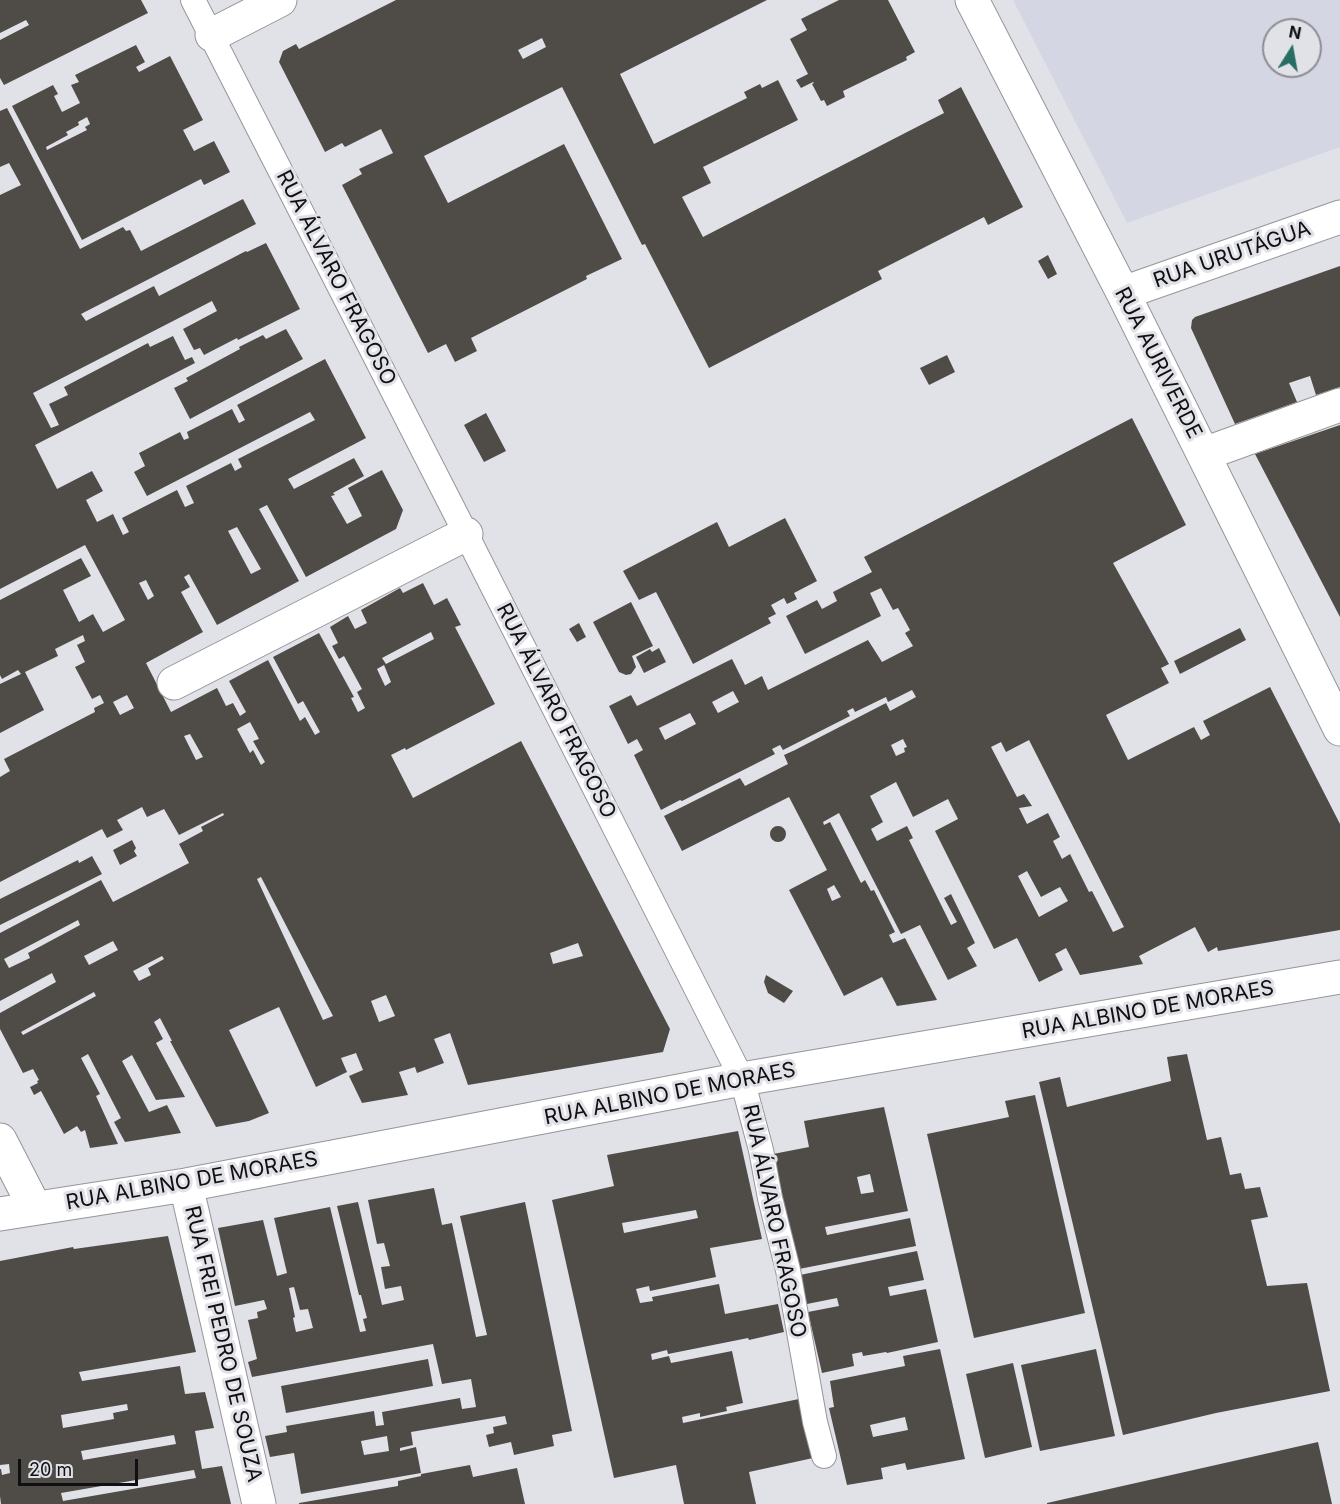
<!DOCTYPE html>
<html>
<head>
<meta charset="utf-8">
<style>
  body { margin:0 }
  #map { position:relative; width:1340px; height:1504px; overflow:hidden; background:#e1e1e8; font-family:Inter,sans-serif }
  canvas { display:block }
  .north { position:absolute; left:1262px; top:18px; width:60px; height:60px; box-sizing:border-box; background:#e1e1e8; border:2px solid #8d8d92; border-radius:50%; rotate:11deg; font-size:16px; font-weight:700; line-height:24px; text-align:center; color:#101012 }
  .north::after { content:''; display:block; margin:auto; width:21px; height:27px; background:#286d61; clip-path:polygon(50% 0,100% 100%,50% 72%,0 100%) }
  .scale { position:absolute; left:18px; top:1459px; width:120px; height:27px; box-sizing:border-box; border:3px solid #101012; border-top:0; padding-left:8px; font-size:18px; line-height:21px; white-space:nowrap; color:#101012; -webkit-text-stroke:4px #e1e1e8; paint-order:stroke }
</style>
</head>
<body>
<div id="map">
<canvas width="1340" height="1504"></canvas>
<div class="north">N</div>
<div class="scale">20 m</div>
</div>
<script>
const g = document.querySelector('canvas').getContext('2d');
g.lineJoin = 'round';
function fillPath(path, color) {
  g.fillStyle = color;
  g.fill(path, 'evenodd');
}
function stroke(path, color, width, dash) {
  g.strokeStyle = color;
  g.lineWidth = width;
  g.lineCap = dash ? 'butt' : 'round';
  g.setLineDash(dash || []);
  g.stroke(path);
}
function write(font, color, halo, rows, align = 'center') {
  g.font = font + ' Inter,sans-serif';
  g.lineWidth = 6;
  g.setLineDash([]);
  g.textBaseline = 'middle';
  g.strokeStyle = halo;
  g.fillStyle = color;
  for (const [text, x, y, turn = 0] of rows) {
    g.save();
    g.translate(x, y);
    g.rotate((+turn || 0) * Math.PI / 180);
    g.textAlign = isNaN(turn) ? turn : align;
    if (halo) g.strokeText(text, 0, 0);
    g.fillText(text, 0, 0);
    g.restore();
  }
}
fillPath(new Path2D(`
  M1013,0H1340V147L1127,223ZM1274,30H1310V66H1274Z`), '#d5d6e4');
fillPath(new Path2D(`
  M0,0H141L148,13L4,85L0,78V40L29,25L26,20L0,33Z
  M396,0H767L620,74L654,144L747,98L744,92L760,84L762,88L778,80L798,120L703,167L711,183L682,197L703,237L944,113L938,100L961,87L1023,207L988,225L984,217L878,271L882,279L709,368L645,244L642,245L562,87L424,156L448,203L564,144L622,259L586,276L587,279L471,338L477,351L455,362L446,344L428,353L342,185L362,174L359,169L393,153L381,129L345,147L342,143L325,152L279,62L283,51L296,44L299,49ZM542,38L546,47L523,59L518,50Z
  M839,0H888L915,52L906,57L907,60L843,91L845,97L827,106L824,100L821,101L812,84L814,83L813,82L801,88L796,80L808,74L790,39L807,30L801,19Z
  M136,45L145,62L136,67L139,72L170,56L203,120L183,130L194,151L214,141L230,172L204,185L201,179L82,240L12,106L53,85L58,94L54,96L62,112L80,103L71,85L79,82L75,75ZM87,117L90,124L85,127L87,130L47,150L46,147L68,135L66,132L79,125L78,122Z
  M7,108L80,249L123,227L126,231L130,230L141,251L243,199L256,224L81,314L86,321L154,286L159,296L246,251L247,252L266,243L300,309L238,340L237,338L204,355L200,348L194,350L183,329L217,311L212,301L33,393L51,428L59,425L49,404L68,395L64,387L148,343L150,347L173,336L185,360L192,357L195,363L35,445L57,489L92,471L103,491L86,500L97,522L113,514L123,535L129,532L122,518L177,490L185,507L194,503L186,486L231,463L235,471L242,467L238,459L315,420L310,412L147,496L134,472L145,466L139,453L180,432L184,440L189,438L187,432L232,409L239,423L245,420L237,405L325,359L366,438L288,479L294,489L354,458L364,476L333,493L335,495L331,496L347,524L362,516L348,488L382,470L403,510L396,529L306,577L267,505L259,509L299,581L217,625L189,574L184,577L190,587L181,592L203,632L146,663L171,712L217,688L226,706L233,703L240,716L246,712L229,681L268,660L300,721L305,717L315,735L320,732L303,701L298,704L273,657L319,633L354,697L351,698L358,712L365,708L357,692L362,689L344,656L339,659L332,646L338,643L330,627L348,616L355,629L367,623L361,610L400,588L403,593L423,583L434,605L447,598L461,625L455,627L495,704L406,750L405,748L391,755L413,798L521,741L670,1029L663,1052L468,1085L450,1033L434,1039L444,1063L417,1073L415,1067L399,1072L408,1095L362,1103L349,1076L363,1070L356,1053L341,1058L347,1072L316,1087L279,1007L229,1030L269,1113L249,1121L216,1127L170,1041H172L160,1018L154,1022L163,1039L156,1043L185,1097L156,1100L132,1055L122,1061L149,1112L167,1105L181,1133L125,1142L114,1122L121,1118L88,1054L81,1058L100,1094L96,1096L118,1144L90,1148L85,1130L81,1132L77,1126L64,1134L41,1091L34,1095L30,1087L38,1083L37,1081L39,1080L33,1069L23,1073L0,1029V1013L56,982L52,973L0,1001V933L101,880L113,902L189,863L179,844L203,831L201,827L224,815L223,813L179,835L164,809L147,817L142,807L117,820L123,830L107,838L102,829L0,882V777L10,771L4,759L95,712L94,708L104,703L100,695L92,699L75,667L85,662L77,645L85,641L83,635L55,649L58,656L25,672L44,710L0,733V684L21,674L18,670L2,679L0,675V600L81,558L91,576L63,590L79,622L93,614L103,632L125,620L85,545L0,589V195L21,185L9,163L0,167V111ZM237,527L261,569L251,574L228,531ZM146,580L154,596L148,600L139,583ZM431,632L434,639L386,664L382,658ZM384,665L391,682L385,686L377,669ZM127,695L134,708L120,715L113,702ZM250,722L259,739L253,741L265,762L261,765L253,750L250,753L237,729ZM190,734L203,757L196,760L184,736ZM261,877L333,1016L323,1020L257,879ZM78,920L80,925L28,953L30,958L9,968L4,959ZM113,941L118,950L89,965L84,956ZM578,943L583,956L553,964L550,953ZM162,956L164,959L148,968L151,975L139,981L133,971ZM94,992L96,996L23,1035L21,1032ZM386,995L395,1016L379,1022L371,1001Z
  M1048,255L1057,274L1048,279L1038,261Z
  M1340,266V387L1316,395L1310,376L1289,383L1297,402L1235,424L1191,328L1192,320L1195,317Z
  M286,329L303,359L190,419L174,388L188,381L186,378L240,349L239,347L263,335L266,339Z
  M947,355L955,372L929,385L920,368Z
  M486,413L506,451L484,462L464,425Z
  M1132,418L1186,525L1113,563L1169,664L1161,668L1169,683L1106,715L1128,760L1194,727L1201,740L1210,735L1203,721L1270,687L1340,824V930L1218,951L1217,947L1208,952L1195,927L1139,956L1143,964L1080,975L1066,948L1055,954L1063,970L1039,982L1017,938L994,949L935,831L958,819L948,799L913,817L896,782L870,796L883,822L871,829L877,841L907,826L913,838L909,840L951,925L957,922L944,898L951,894L975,943L967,948L977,966L948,980L920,925L901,934L839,813L823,822L824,825L830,822L861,883L865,880L871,891L874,890L895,932L889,935L893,943L905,938L937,1000L897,1006L882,977L844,996L789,890L827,870L789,797L682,851L664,816L740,778L745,786L788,764L784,755L795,750L886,703L890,711L916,697L912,690L888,702L886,697L855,712L853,708L847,711L850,716L783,750L780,745L772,749L775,754L682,801L680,800L661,810L634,755L643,750L637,739L628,744L609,706L631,695L637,706L732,659L745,685L762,676L768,690L868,640L882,662L913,646L905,633L910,630L898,608L893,610L881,588L870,593L881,616L805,654L786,616L817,600L822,609L837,601L833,592L872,572L864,557ZM733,691L739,702L718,713L712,702ZM690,713L696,724L665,740L659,728ZM903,739L907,747L904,748L905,752L896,756L891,745ZM1029,740L1124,927L1113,932L1092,891L1089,892L1070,854L1062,859L1053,841L1060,837L1048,813L1027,824L1019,808L1032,806L1024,794L1017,797L991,747L1001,742L1006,752ZM1027,871L1041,897L1060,887L1068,901L1039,917L1018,876ZM834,885L841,897L832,901L827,889Z
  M1340,425V617L1255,454Z
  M785,518L817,581L794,593L797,599L787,604L784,598L771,605L776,614L768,618L771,623L693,664L656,592L639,600L623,571L717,522L729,547Z
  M631,602L653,646L632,656L636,667L631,674L626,675L619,672L593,622Z
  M579,623L586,637L577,642L569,629Z
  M1240,628L1246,640L1180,674L1174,661Z
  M659,648L666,662L644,673L636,657L650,649L652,652Z
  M770 834a8 8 0 1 1 16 0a8 8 0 1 1-16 0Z
  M132,840L136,848L134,851L137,856L120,865L113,850Z
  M92,856L102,874L0,925V899L78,860L79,863Z
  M766,975L793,991L784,1003L768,993L764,982Z
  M1187,1054L1207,1140L1221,1137L1230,1175L1241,1173L1245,1189L1260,1187L1268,1217L1251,1220L1267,1286L1307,1283L1330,1391L1216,1413L1123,1435L1039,1082L1060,1077L1067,1107L1171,1081L1167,1057Z
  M1035,1095L1085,1313L974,1338L927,1134L1009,1117L1005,1101Z
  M884,1107L908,1211L825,1227L827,1235L910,1218L916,1246L799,1269L773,1154L809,1147L804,1121ZM870,1174L874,1192L861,1194L857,1177Z
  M738,1131L762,1239L710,1248L716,1277L650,1291L649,1286L636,1289L640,1303L653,1301L652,1297L719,1284L725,1314L778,1304L784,1332L749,1340L748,1338L668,1354L667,1350L651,1354L652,1360L669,1356L671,1363L732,1351L743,1403L726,1407L727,1411L700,1417V1413L682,1417L683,1423L799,1399L813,1458L749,1472L756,1504H684L676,1465L614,1478L552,1200L614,1186L607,1155ZM696,1210L698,1218L624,1233L622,1223Z
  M434,1188L442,1225L452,1223L476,1337L487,1335L460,1216L525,1202L572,1431L552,1435L554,1446L514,1455L511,1442L489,1447L486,1435L494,1433L493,1427L507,1424L505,1416L411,1432L413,1445L400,1448V1451L416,1447L421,1473L301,1494L294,1453L270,1457L265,1436L287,1432L286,1426L374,1411L376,1426L384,1425L382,1412L460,1398L462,1409L476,1407L471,1379L442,1384L433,1344L252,1377L248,1362L257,1359L248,1320L258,1318L257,1312L267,1309L264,1300L235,1306L218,1228L263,1220L277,1276L287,1273L274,1218L330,1207L360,1332L366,1331L363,1319L367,1318L361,1295H359L337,1206L358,1202L382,1305L404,1300L401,1286L385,1289L381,1267L390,1266L384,1243L377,1244L368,1200ZM294,1287L300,1310L308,1309L313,1328L296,1332L293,1318L295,1317L289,1288ZM387,1436L389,1451L364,1455L361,1441Z
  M168,1236L196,1352L79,1372L82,1381L180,1366L185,1394L205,1392L214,1428L195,1431L202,1469L222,1466L231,1504H1L0,1496V1469H1L2,1475L10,1473L9,1464L0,1465V1261L73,1247L74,1249ZM127,1404L128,1410L113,1413L114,1419L63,1428L61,1415ZM174,1435L176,1444L83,1460L81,1451ZM194,1470L196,1478L63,1501L61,1493Z
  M917,1251L924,1280L888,1287L890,1296L926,1289L938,1342L887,1353L886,1352L863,1356L862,1352L852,1354L854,1366L822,1373L808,1312L839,1306L837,1298L807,1304L800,1275Z
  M940,1349L965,1459L907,1470L905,1463L881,1468L883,1479L847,1485L829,1408L834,1407L830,1381L905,1366L903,1356ZM905,1417L908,1430L873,1437L870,1425Z
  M1096,1349L1115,1436L1040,1451L1021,1365Z
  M428,1359L433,1386L286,1413L281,1386Z
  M1013,1363L1032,1447L985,1458L966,1374Z
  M1318,1442L1332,1504H1047V1503Z
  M470,1465L473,1477L517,1468L525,1504H299V1503L398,1486V1481L421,1476V1474Z`), '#4f4b47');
const lane = new Path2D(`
  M193,0L466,534L742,1079L761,1150L770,1198L788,1270L815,1422L824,1456`);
const street = new Path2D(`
  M972,0L1123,293L1340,729
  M212,35L280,0
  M1123,293L1340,217
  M1204,454L1340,405
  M174,683L466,534
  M0,1140L35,1208
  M186,1185L259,1504
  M0,1214L186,1185L742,1079L1340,977`);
stroke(lane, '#95959b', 26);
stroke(street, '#95959b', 35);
stroke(lane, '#fff', 24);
stroke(street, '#fff', 33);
write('21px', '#101012', '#e1e1e8', [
  ["RUA URUTÁGUA",1232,255,-19],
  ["RUA ÁLVARO FRAGOSO",336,278,63],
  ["RUA AURIVERDE",1158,363,63],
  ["RUA ÁLVARO FRAGOSO",556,711,63],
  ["RUA ALBINO DE MORAES",1148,1010,-10],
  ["RUA ALBINO DE MORAES",670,1094,-11],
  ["RUA ALBINO DE MORAES",192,1181,-10],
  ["RUA ÁLVARO FRAGOSO",774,1221,78],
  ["RUA FREI PEDRO DE SOUZA",223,1344,77]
]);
</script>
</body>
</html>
